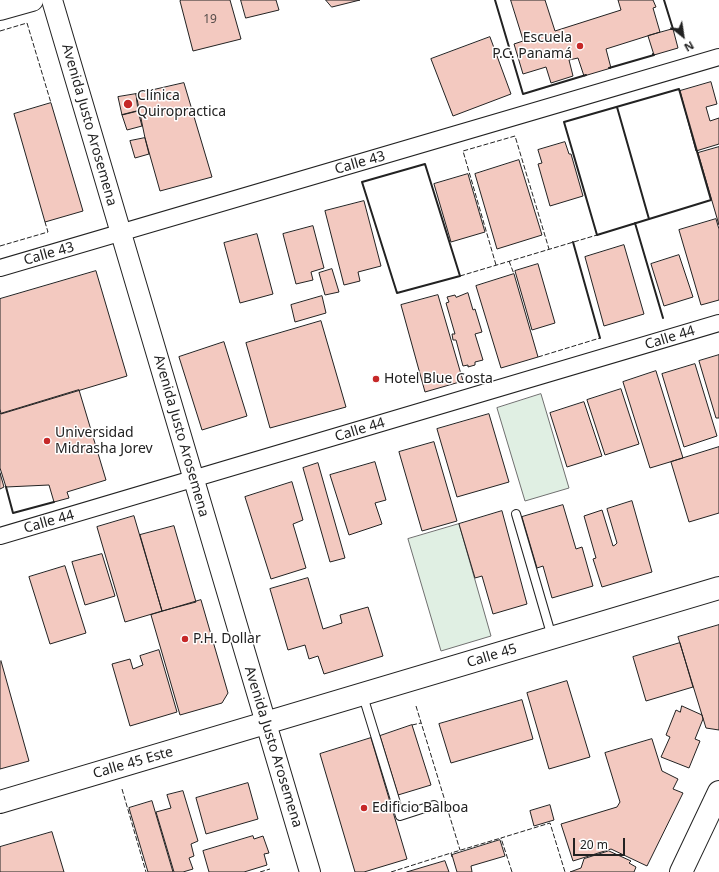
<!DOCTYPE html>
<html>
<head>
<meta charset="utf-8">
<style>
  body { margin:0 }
  #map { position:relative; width:719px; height:872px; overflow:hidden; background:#fff; font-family:"Noto Sans",sans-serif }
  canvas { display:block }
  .north { position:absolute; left:663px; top:16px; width:40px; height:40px; -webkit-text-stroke:3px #fff; paint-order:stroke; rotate:150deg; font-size:11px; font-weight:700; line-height:16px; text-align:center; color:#222 }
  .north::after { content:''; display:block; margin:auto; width:14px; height:18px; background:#222; clip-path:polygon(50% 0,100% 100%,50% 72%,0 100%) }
  .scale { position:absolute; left:573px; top:838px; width:52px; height:18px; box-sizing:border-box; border:2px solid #222; border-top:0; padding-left:5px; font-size:12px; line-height:14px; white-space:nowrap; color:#222; -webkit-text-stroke:3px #fff; paint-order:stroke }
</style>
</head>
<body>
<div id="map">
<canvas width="719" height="872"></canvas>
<div class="north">N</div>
<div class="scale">20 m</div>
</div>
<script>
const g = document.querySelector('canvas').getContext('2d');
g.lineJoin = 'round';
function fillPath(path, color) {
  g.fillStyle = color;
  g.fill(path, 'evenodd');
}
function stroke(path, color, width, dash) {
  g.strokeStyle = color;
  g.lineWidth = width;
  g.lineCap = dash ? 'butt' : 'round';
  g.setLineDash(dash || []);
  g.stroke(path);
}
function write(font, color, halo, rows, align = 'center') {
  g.font = font + ' "Noto Sans",sans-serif';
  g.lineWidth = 3;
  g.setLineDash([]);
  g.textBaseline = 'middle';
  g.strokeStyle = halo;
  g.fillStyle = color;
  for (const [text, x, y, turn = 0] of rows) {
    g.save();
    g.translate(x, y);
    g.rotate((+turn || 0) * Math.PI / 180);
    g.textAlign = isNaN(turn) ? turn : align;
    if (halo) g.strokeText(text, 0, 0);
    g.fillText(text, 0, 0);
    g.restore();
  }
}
const green = new Path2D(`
  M541,394L569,488L525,501L497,408Z
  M459,524L491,636L441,651L408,539Z`);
fillPath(green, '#e0efe3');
stroke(green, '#6f6f6f', 1);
const building = new Path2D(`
  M182,0H230L241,39L193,51L180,1Z
  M241,0H276L279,10L246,18Z
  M326,0H360L332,7Z
  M511,0H545L555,31L621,10L618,0H653L656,7L653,8L660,32L606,49L611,68L584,76L578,58L569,60L573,76L551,83L546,67L523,74L514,44L523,41Z
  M673,29L678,48L654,55L648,36Z
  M490,37L511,94L453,116L431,59Z
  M711,82L717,104L706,107L710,121L719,118V144L696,151L680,91Z
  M184,83L212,177L160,191L145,138L136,94Z
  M136,94L138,111L122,115L118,97Z
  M51,103L83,211L45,222L14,114Z
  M138,111L142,126L127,130L122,115Z
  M145,138L149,154L135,158L130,141Z
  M565,142L569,154H571L583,196L550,206L538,164L542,163L538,150Z
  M719,147V225L698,153Z
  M519,160L542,235L497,249L475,174Z
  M468,174L485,232L451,242L434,184Z
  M364,201L381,266L358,272L360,281L344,285L325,211Z
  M716,219L719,229V300L701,305L679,230Z
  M313,226L324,268L311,272L313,280L296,284L283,234Z
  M257,234L273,294L240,303L224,243Z
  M624,245L644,314L604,326L585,257Z
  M679,255L693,297L664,306L651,264Z
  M538,264L555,323L532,330L515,271Z
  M332,269L339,292L325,295L319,273Z
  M96,271L127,376L1,414L0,409V299Z
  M514,274L538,357L501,368L476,286Z
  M468,293L473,310L475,309L482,332L475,334L483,360L475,362V365L468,367V365L463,366L456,340H453L452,334H455L446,303L449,302L447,297L455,295L456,297Z
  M438,295L463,381L425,392L401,305Z
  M322,296L326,313L295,322L291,305Z
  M321,321L346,407L270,428L246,343Z
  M224,342L247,416L202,430L179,357Z
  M719,355V418H716L699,361Z
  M695,364L717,436L684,447L662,374Z
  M656,371L683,458L650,468L623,382Z
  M621,389L639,444L605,455L587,400Z
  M79,390L106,480L67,492L69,498L54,502L49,485L6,487L0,468V414Z
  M584,402L602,456L567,467L550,413Z
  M489,414L509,482L457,497L437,429Z
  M434,442L457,521L422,531L399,452Z
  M719,447V513L689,522L671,462Z
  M375,462L386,500L375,503L382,524L349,535L330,475Z
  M318,463L345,558L330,562L303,468Z
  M0,473L4,487L0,489Z
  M292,482L303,520L293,524L306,568L271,579L245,497Z
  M632,501L652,572L602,587L593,559L596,558L584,516L602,510L613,546L615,545L617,543L607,509Z
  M563,505L576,549L582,547L593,586L552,598L543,566L537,568L522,517Z
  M502,511L527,604L493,614L482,576L475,578L459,524Z
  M134,516L162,611L125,622L97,527Z
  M174,526L196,602L162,611L140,535Z
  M102,554L115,596L85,605L72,562Z
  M65,566L86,633L50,644L29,577Z
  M308,578L323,629L342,623L340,615L368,607L383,656L324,674L318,656L309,659L305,645L288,650L270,589Z
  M201,600L228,693L222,703L180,715L151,615Z
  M719,625V730L706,728L678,637Z
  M680,643L693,687L646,701L633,657Z
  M159,650L177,712L130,726L112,664L130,659L133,669L143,665L140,656Z
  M1,661L29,761L0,769V662Z
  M567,681L590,757L549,769L527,693Z
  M522,700L533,739L451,763L439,724Z
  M682,706L702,715L703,719L695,739L700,741L689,768L661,757L670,737L666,735L676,710L680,712Z
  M412,725L431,785L398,795L380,736Z
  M371,738L407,859L364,872H355L320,754Z
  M652,739L662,771L678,779L673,789L683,793L647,866L611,849L573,861L561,824L617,807L620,802L605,753Z
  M248,783L258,819L206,834L196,798Z
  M183,791L198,841L191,844L194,856L189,858L193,869L183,872H174L156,812L171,808L167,795Z
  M152,801L173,872H148L129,808Z
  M550,805L554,820L534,826L530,811Z
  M52,832L64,872H0V847Z
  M253,836L254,839L263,836L269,853L264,854L267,865L244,872H209L203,851Z
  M500,840L505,856L471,866L472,872H457L452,855Z
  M609,851L631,861L629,863L636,867L634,872H570L581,868L584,859Z
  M445,861L449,872H407Z`);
fillPath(building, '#f3c9c0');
stroke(building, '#222', 1);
const service = new Path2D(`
  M516,514L552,637
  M363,696L400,816L434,805`);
const minor = new Path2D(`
  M0,268L719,57
  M0,536L719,323`);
const tertiary = new Path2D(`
  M52,0L310,872`);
const secondary = new Path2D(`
  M0,9L32,0
  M0,802L719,588
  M681,872L719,792`);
stroke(service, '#222', 10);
stroke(minor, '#222', 18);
stroke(tertiary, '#222', 22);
stroke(secondary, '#222', 24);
stroke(service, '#fff', 8);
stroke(minor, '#fff', 16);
stroke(tertiary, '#fff', 20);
stroke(secondary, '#fff', 22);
stroke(new Path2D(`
  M0,31L27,23L51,103
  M0,246L48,232L45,222
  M509,261L514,274
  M496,265L463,151L515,136L549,249
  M460,276L597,235
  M538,357L600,338
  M416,706L460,850
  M412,725L421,723
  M122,789L146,872
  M452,857L451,853L501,838
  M260,872L270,869
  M391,872L451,853
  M512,872L501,838L550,823L565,872`), '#222', 1, [5, 2]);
stroke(new Path2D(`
  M495,0L523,94L586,75
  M664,0L673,29H671
  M609,68L654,55L653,54
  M679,89L711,200L597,235L564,122Z
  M617,107L649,219
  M425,164L460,276L397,293L362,182Z
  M635,223L663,318
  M573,242L600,338
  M6,487L13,513L54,502`), '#222', 2);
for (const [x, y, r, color] of [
  [580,46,4,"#c62828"],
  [128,104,5,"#c62828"],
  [376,379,4,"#c62828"],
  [47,441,4,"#c62828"],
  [185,639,4,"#c62828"],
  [364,808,4,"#c62828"]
]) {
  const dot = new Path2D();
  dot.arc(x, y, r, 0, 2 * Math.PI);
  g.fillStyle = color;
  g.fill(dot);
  stroke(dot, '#fff', 1.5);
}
write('12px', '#564c4a', null, [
  ["19",210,20]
]);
write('14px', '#222', '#fff', [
  ["Escuela",572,38,"right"],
  ["P.C. Panamá",572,54,"right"],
  ["Clínica",137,96],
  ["Quiropractica",137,112],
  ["Hotel Blue Costa",384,379],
  ["Universidad",55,433],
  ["Midrasha Jorev",55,449],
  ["P.H. Dollar",193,639],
  ["Edificio Balboa",372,808]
], 'left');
write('14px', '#222', '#fff', [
  ["Avenida Justo Arosemena",89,125,74],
  ["Calle 43",360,163,-16],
  ["Calle 43",49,254,-16],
  ["Calle 44",670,338,-17],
  ["Calle 44",360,430,-17],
  ["Avenida Justo Arosemena",181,436,74],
  ["Calle 44",49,522,-16],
  ["Calle 45",492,656,-17],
  ["Avenida Justo Arosemena",273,747,73],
  ["Calle 45 Este",133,763,-16]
]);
</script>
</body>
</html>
